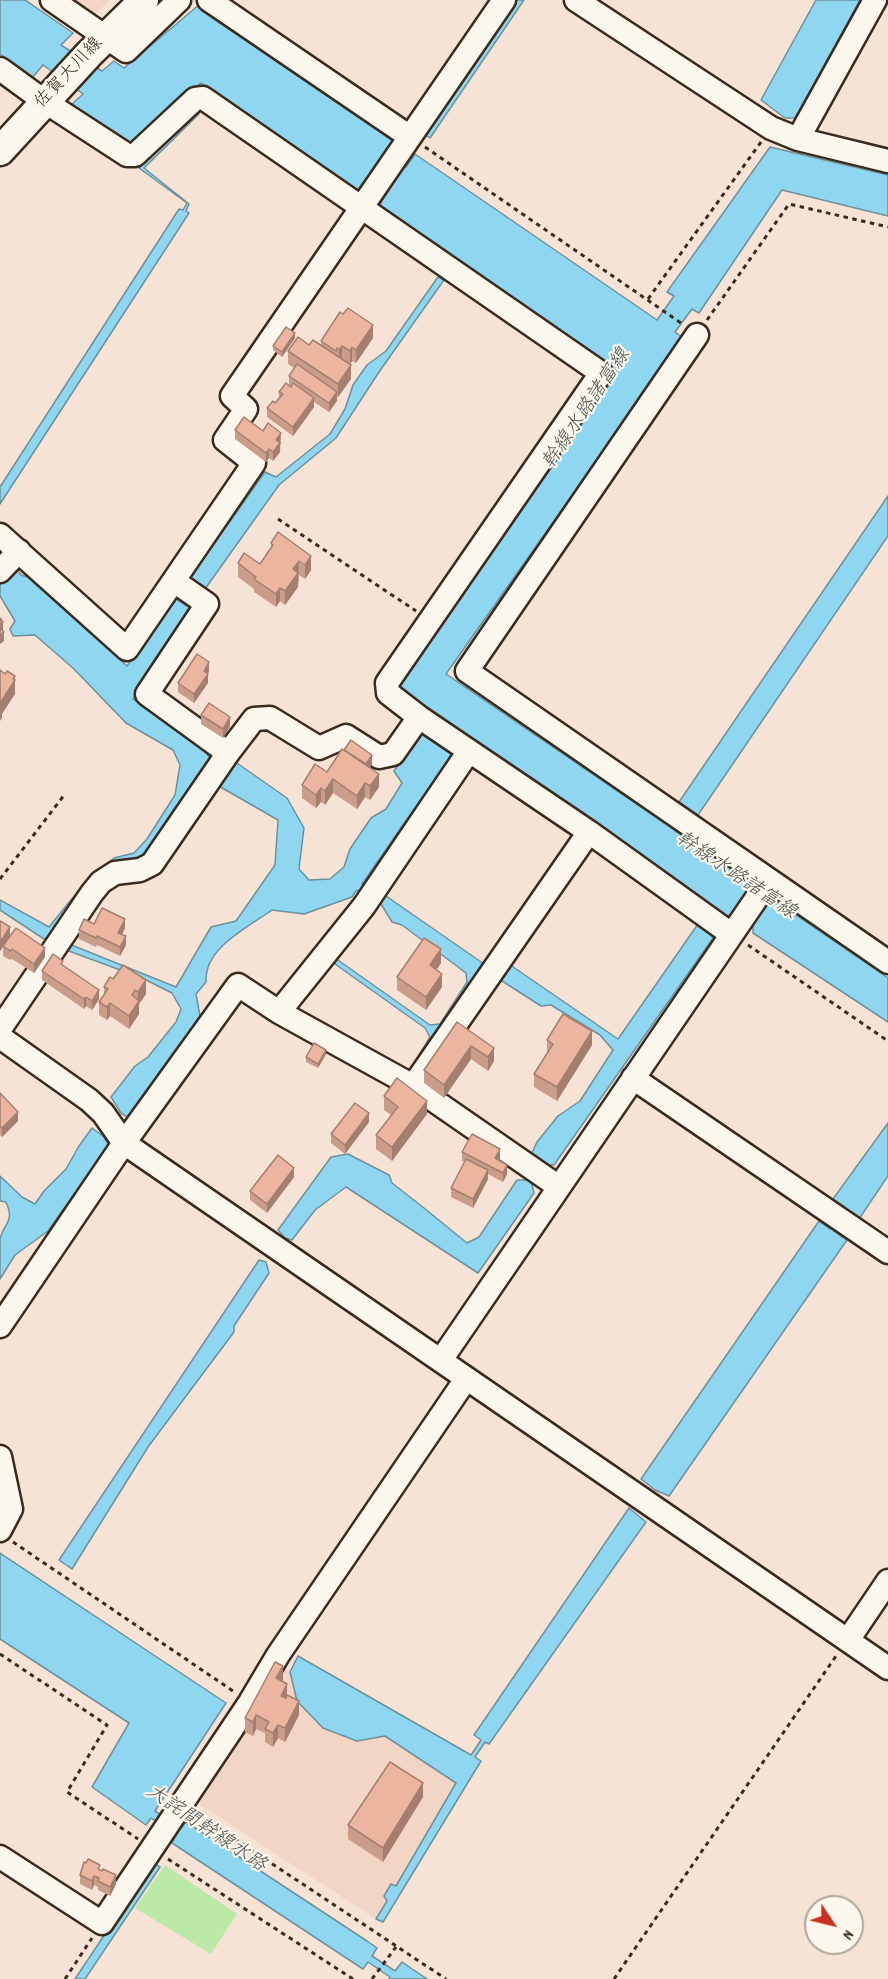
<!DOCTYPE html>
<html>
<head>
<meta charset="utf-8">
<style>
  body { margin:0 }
  #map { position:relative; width:888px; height:1979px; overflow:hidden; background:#f6e3d5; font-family:Dekko,sans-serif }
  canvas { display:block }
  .north { position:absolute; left:804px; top:1895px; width:60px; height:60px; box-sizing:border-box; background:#fbf7ec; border:2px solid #aea59a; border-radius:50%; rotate:125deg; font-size:16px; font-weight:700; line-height:24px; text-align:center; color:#3b2a1e }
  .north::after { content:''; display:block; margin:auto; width:21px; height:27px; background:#c8321e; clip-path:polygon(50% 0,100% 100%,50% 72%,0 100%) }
</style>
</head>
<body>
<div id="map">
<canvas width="888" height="1979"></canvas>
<div class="north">N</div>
</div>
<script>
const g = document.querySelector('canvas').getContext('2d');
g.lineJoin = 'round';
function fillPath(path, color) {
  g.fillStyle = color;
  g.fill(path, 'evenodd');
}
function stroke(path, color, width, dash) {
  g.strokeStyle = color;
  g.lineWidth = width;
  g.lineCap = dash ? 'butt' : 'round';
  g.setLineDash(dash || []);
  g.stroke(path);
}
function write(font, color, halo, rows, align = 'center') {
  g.font = font + ' Dekko,"Klee One",sans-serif';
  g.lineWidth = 4.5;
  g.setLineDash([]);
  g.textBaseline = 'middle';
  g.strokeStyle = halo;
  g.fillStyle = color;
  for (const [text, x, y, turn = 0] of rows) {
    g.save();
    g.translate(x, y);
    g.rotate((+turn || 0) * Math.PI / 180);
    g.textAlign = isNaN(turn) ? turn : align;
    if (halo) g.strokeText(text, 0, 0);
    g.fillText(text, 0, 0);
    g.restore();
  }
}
fillPath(new Path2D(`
  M61,0H110L89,20Z
  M280,1663L290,1672L297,1701L357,1741L385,1736L456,1783L396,1887L391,1884L384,1896L387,1901L376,1919L197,1803Z`), '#f3d5c5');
fillPath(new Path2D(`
  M165,1865L237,1914L211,1954L135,1908Z`), '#bbe9a7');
const water = new Path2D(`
  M0,0H25L73,33L61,45L102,71L114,61L124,68L200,4L394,138L385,155L406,167L415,154L657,320L674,296L667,292L770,147L888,175V216L782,190L699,313L692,309L675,332L683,338L446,674L749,881L747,892L766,906L774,900L888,978V1022L753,933V925L734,912L724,919L396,690L618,372L378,207L387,193L366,179L357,191L201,83L131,144L71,105L83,94L43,65L33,77L0,54Z
  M514,0H524L430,138L424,134Z
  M816,0H860L795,118H785L761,100Z
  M197,112L199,114L144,168L189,204L186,211L189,213L0,504V487L179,209L183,210L187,203L139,168Z
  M438,277L444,280L379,372L336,438L279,485L205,589L189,579L265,472L276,477L330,434L345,409L353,385L367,365L386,351Z
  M888,496V536L698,815L679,802Z
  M0,549L21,575L30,578L127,666L176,599L191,609L133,699L196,740L210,758L142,858L56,936L44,939L0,910V900L49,927L87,880L114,858L134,853L147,839L175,795L180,765L173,750L126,723L74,669L35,635L13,636L10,629L15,621L0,596Z
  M421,732L453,753L362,884L365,889L356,891L352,897L304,914L272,910C247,928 204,948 206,982L196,994L200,1016L129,1118L121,1113L111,1097L135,1066L148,1057L176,1022L181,1009L172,993L142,978L66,950L69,944L176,987L211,927L236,921L275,865L278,820L217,785L234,761L287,798L304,828L299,869L309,880L330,879L344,867L350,849L371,818L386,809L402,783L394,771Z
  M386,896L484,964L486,972L469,986L445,1026L417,1067H412L430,1037L425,1028L335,964V958L430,1025L440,1024L467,982L466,973L402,925L392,922L378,899Z
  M698,924L706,928L713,938L554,1165L543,1164L531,1180L534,1193L478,1273L346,1187L315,1210L292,1240L285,1238L278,1230L331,1157L348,1154L389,1175L392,1183L424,1208L467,1243L479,1237L517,1180H525L528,1177L531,1155L537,1142L558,1116L580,1101L613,1050L600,1035L551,1005L541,1006L499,979L506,962L618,1039Z
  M888,1123V1176L859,1219L848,1212L834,1231L847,1240L669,1496L655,1490L641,1479L819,1221L830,1229L844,1208L833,1199Z
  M92,1128L103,1136L109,1145L48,1231L15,1255L0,1279C0,1267 0,1254 0,1241C1,1224 16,1224 6,1202L0,1201V1176L22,1197L35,1204L44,1191L66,1169L79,1146Z
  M259,1260L266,1262L269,1273L234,1326V1332L148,1447L72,1569L59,1560Z
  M629,1508L646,1522L489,1744L485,1742L475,1757L481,1761L383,1922L376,1919L387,1901L384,1896L391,1884L396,1886L456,1783L385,1736L357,1741L323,1728L297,1701L290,1672L298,1656L471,1755L481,1740L474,1735Z
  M0,1553L226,1703L155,1811L181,1828L186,1822L367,1941L377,1948L372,1956L395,1971L402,1962L427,1979H389L390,1977L368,1962L363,1969L172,1843L176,1835L151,1818L146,1825L92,1787L129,1723L0,1639Z
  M153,1862L160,1867L85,1979H75Z`);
fillPath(water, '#8fd6f0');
stroke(water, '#6d919c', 1.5);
const minor = new Path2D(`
  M52,0L126,51L179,0
  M209,0L410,137
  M576,0L771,128L798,139L888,161
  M0,69L44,101L127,155H135L195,99L203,98L601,373L387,683L388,693L419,717L589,832L731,934
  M798,139L875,0
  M697,335L467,671L888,962
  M0,535L127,649L254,463L225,440L246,409L232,396L504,0
  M0,571L19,551
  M174,581L207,604L147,694L228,753
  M279,1012L364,906L469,751
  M0,1029L92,893L101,882L115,873L140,870L152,864L228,753L254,719L270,718L319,748L346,736L379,757L393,754L419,717
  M0,1037L89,1100L103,1113L124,1143L888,1668
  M633,1078L888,1252
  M413,1086L589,832
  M0,1326L124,1143L238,985L279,1012L413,1086L559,1187
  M441,1360L769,880
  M0,1457L11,1509L0,1530
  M848,1640L888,1581
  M0,1857L102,1923L250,1702L278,1655L466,1379`);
const major = new Path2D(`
  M0,151L89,54L144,0`);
stroke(minor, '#3b2a1e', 27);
stroke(major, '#3b2a1e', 33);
stroke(new Path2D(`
  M425,147L681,323
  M648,299L761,142
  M707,320L789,204L888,227
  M278,519L416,611
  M0,879L65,794
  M748,945L888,1041
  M13,1542L233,1691
  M0,1654L107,1725L67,1792L138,1839
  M197,1814L446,1979
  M168,1859L353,1979
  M65,1979L92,1938
  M372,1979L396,1947
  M614,1979L836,1656`), '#3b2a1e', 3, [4.5, 4.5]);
stroke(minor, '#fbf7ec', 22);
stroke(major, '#fbf7ec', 28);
fillPath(new Path2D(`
  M295,338L282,357L273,350V346Z
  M373,338L356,363L352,361L350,364L351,379L338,397H337V401L329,412L314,402V407L293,436L267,417V408L275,403L279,398V392L289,385V376L294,368L288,364V351L309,345H321V341Z
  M235,430L263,431L281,442L280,444V452L273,461L269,458L266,462L235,439Z
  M271,543L311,570L305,579L299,575L298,587L285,605L280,601L276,607L254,592V589L238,577V563L260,564L271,549Z
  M209,671L208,674V683L194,703L178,692V683Z
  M201,715L230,726L223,738L201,724Z
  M372,764L370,767L379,787L370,800L365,797L357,809L333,793L325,805L321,802L316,808L302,798V785L327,772Z
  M0,921L10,936L45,957L34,973L12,959L10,960L3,956V946L0,951Z
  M94,924L125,928L122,934L126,945L120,956L97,945L96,947L79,939V930Z
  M441,963L436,970L442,987L426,1010L397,990V977Z
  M63,966L99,999L92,1010L86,1006L84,1009L42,980V971Z
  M113,979L146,994L139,1004V1014L129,1029L110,1016L107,1020L99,1015V1002L104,995V987Z
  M457,1022L494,1061L488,1071L471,1059L444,1098L424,1083V1070Z
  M547,1040L592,1045L557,1101L534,1087V1074L547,1053Z
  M326,1054L318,1068L306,1062V1057Z
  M0,1093L18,1121L2,1137L0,1135Z
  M384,1096L427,1114L392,1161L376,1149V1135L391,1115L384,1110Z
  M369,1122L345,1154L331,1143V1134Z
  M462,1152L500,1158L499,1160L507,1174L503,1182L488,1174V1179L473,1208L451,1197V1188L465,1162L462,1161Z
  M294,1177L267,1213L250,1200V1191Z
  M283,1680L282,1681L287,1696L299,1715L285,1742L278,1738L273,1747L265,1742V1733L256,1729L253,1736L245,1732V1718Z
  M423,1797L383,1862L348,1839V1825Z
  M100,1870L116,1884L110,1896L98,1890V1887L94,1885L92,1890L80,1884V1875Z`), '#ca9c8a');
fillPath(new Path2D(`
  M373,325V338L356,363V350Z
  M295,333V338L282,357V352Z
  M342,346V359L339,363V350Z
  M352,347V361L350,364V351Z
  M351,365V379L338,397V384Z
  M337,392V401L329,412V403Z
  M314,398V407L293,436V427Z
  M281,433L280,452L273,461V452L276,440Z
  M269,449V458L266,462V453Z
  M311,556V570L305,579V565Z
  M299,561L298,587L285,605V591L293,569Z
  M280,588V601L276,607V594Z
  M3,622V631L0,634V625Z
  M4,632V641L0,644V635Z
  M209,662V671L204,680V671Z
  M208,674V683L194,703V694Z
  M15,676V694L2,714V718L0,721V703Z
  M230,717V726L223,738V729Z
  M372,755V764L366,773V764Z
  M379,774V787L370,800V786Z
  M333,779V793L325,805V791Z
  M365,783V797L357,809V796Z
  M321,788V802L316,808V795Z
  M125,919V928L118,942V933Z
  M10,927V937L0,951V942Z
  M126,936V945L120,956V947Z
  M45,948V957L34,973V964Z
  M441,949V963L430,979V965Z
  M442,974V987L426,1010V997Z
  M146,980V994L139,1004V1014L129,1029V1016L138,1002V992Z
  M99,990V999L92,1010V1001Z
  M86,997V1006L84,1009V999Z
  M110,1003V1016L107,1020V1007Z
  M592,1031V1045L557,1101V1087Z
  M471,1046V1059L444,1098V1085Z
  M494,1048V1061L488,1071V1057Z
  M326,1050V1054L318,1068V1064Z
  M427,1101V1114L392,1161V1147Z
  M18,1112V1121L2,1137V1128Z
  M369,1113V1122L345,1154V1145Z
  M500,1149V1158L495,1167V1158Z
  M507,1165V1174L503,1182V1173Z
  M294,1168V1177L267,1213V1204Z
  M488,1170V1179L473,1208V1199Z
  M283,1666V1680L276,1691V1678Z
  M287,1684V1697L281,1709V1696Z
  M299,1701V1715L285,1742V1728Z
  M256,1715V1729L253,1736V1722Z
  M278,1725V1738L273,1747V1733Z
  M423,1783V1797L383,1862V1848Z
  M116,1875V1884L110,1896V1887Z
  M94,1876V1885L92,1890V1881Z`), '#a47f70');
const building = new Path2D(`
  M348,308L373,325L356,350L352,347L350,351L342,346L339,350L337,348L336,351L321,341L340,312L343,314Z
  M286,327L295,333L282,352L273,346Z
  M298,337L309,345L313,340L351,365L338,384L288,351Z
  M297,364L337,392L329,403L289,376Z
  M286,383L291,387L293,383L314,398L293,427L267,408L273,401L275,403L283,394L279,392Z
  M244,417L263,431L268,423L281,433L276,440L280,443L273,452L269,449L266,453L235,430Z
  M278,532L311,556L305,565L299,561L293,569L298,573L285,591L280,588L276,594L254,579L256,577L238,563L244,553L260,564L273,545L271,543Z
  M0,618L3,622L0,625Z
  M0,628L4,632L0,635Z
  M197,654L209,662L204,671L208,674L194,694L178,683Z
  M0,670L5,674L7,671L15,676L13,679L15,680L0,703L2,705L0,708Z
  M209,703L230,717L223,729L201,715Z
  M351,740L372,755L366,764L344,750Z
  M342,749L379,774L370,786L365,783L357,796L333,779L325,791L321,788L316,795L302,785L315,764L327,772Z
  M102,908L125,919L118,933L126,936L120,947L97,936L96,938L79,930L84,919L94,924Z
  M0,921L10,927L0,942Z
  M16,928L45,948L34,964L12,949L10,951L3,946Z
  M424,938L441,949L430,965L442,974L426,997L397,977Z
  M53,954L63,961L61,964L99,990L92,1001L86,997L84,999L42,971Z
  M123,965L146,980L138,992L135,990L132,995L139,1001L129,1016L110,1003L107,1007L99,1002L108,989L104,987L110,977L113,979Z
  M563,1014L592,1031L557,1087L534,1074L553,1044L547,1040Z
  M457,1022L494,1048L488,1057L471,1046L444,1085L424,1070Z
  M314,1043L326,1050L318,1064L306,1057Z
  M397,1078L427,1101L392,1147L376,1135L398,1107L384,1096Z
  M0,1093L18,1112L2,1128L0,1126Z
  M355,1103L369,1113L345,1145L331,1134Z
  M472,1134L500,1149L495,1158L507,1165L503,1173L462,1152Z
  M278,1155L294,1168L267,1204L250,1191Z
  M466,1159L488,1170L473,1199L451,1188Z
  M275,1662L283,1666L276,1678L287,1684L281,1696L286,1698L287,1695L299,1701L285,1728L278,1725L273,1733L265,1729L269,1722L256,1715L253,1722L245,1718Z
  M390,1762L423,1783L383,1848L348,1825Z
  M88,1859L100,1865L98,1869L102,1871L103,1869L116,1875L110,1887L98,1881L99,1878L94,1876L92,1881L80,1875L84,1862L86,1863Z`);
fillPath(building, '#ebb5a0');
stroke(building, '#a47f70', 1.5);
write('18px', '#3b2a1e', '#fbf7ec', [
  ["佐賀大川線",70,74,-47]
]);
write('italic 20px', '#505552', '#fbf7ec', [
  ["幹線水路諸富線",588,410,-56],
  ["幹線水路諸富線",735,877,34],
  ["大詫間幹線水路",205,1830,34]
]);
</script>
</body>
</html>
